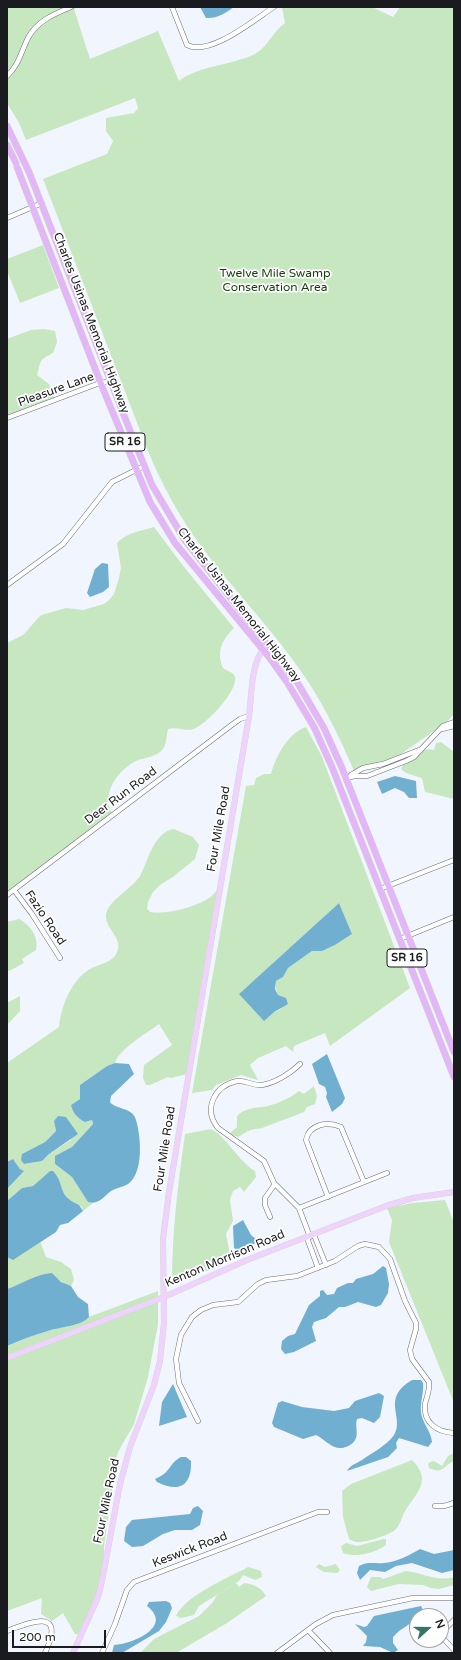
<!DOCTYPE html>
<html>
<head>
<meta charset="utf-8">
<style>
  body { margin:0 }
  #map { position:relative; width:461px; height:1660px; overflow:hidden; background:#f1f5fd; font-family:"Varela Round",sans-serif }
  canvas { display:block }
  .frame { position:absolute; inset:0; border:8px solid #1a1b1e; pointer-events:none }
  .north { position:absolute; left:409px; top:1608px; width:40px; height:40px; box-sizing:border-box; background:#fff; border:1px solid #a3a4a5; border-radius:50%; rotate:69deg; font-size:11px; font-weight:700; line-height:16px; text-align:center; color:#1a1b1e }
  .north::after { content:''; display:block; margin:auto; width:14px; height:18px; background:#347565; clip-path:polygon(50% 0,100% 100%,50% 72%,0 100%) }
  .scale { position:absolute; left:12px; top:1630px; width:94px; height:18px; box-sizing:border-box; border:2px solid #1a1b1e; border-top:0; padding-left:5px; font-size:12px; line-height:14px; white-space:nowrap; color:#1a1b1e; -webkit-text-stroke:3px #fff; paint-order:stroke }
</style>
</head>
<body>
<div id="map">
<canvas width="461" height="1660"></canvas>
<div class="frame"></div>
<div class="north">N</div>
<div class="scale">200 m</div>
</div>
<script>
const g = document.querySelector('canvas').getContext('2d');
g.lineJoin = 'round';
function fillPath(path, color) {
  g.fillStyle = color;
  g.fill(path, 'evenodd');
}
function stroke(path, color, width, dash) {
  g.strokeStyle = color;
  g.lineWidth = width;
  g.lineCap = dash ? 'butt' : 'round';
  g.setLineDash(dash || []);
  g.stroke(path);
}
function write(font, color, halo, rows, align = 'center') {
  g.font = font + ' "Varela Round",sans-serif';
  g.lineWidth = 3.5;
  g.setLineDash([]);
  g.textBaseline = 'middle';
  g.strokeStyle = halo;
  g.fillStyle = color;
  for (const [text, x, y, turn = 0] of rows) {
    g.save();
    g.translate(x, y);
    g.rotate((+turn || 0) * Math.PI / 180);
    g.textAlign = isNaN(turn) ? turn : align;
    if (halo) g.strokeText(text, 0, 0);
    g.fillText(text, 0, 0);
    g.restore();
  }
}
fillPath(new Path2D(`
  M7,7H78L74,9L90,59L158,31L179,81C197,66 233,65 255,54C267,48 273,31 285,23L282,7H372L393,17L400,7H454V714L447,722L398,756L354,771C340,738 325,707 305,677C272,628 230,587 196,539C176,511 161,482 148,451L43,179L107,154L113,141L106,131V118L134,113L138,108L135,98L26,140L19,123L7,103Z
  M43,245L59,288L20,303L7,271V259Z
  M44,329L55,331L57,342L53,353C38,360 41,362 37,375L49,384L55,399L7,418V339L31,330Z
  M154,527L184,567L234,628C222,640 216,651 223,668C226,671 234,672 235,677C238,691 206,725 193,729C185,732 177,726 168,729C166,737 167,747 160,752C152,758 141,758 134,762C115,773 101,795 113,816L7,894V643L23,635L40,616L45,614L66,608L83,610L104,604L109,600L114,594L119,578L121,568L117,543C127,532 141,531 154,527Z
  M306,727L322,757L410,988L330,1046L325,1033L294,1046L293,1052L286,1046L258,1058L250,1065L258,1080L241,1075L216,1085L212,1090L192,1093L246,786L254,785L256,778L264,774H271C276,756 288,733 306,727ZM339,903L352,934L335,945L322,951H312L288,968L283,977L276,981C275,990 279,999 281,1009L274,1012L239,994Z
  M441,742L454,752V799L425,792L422,778L406,773L401,769C405,759 422,746 434,750L436,743Z
  M174,829L193,837L199,845L195,859L173,877L161,884L153,892L148,902L147,909L150,912C165,915 196,907 209,898C213,896 215,892 218,889L187,1074L171,1078L168,1077L150,1085H146L143,1078L144,1065L172,1045L159,1024C147,1033 119,1049 115,1063L107,1066L80,1085V1099L71,1105L77,1117L85,1122L92,1120L93,1124L72,1147L56,1156L55,1164L72,1177L88,1202L93,1203L83,1211L82,1207C77,1204 72,1203 68,1199C59,1189 62,1181 50,1171L33,1186L22,1188L7,1201V1189L24,1171L20,1169L13,1159L7,1162V1063L59,1027C61,1007 71,980 90,969C97,965 109,963 114,957C128,940 105,931 106,915C107,901 132,889 140,876C148,862 153,832 174,829ZM66,1117L71,1140L49,1154L42,1161L25,1164L22,1154L45,1142L56,1131L54,1121Z
  M19,919C30,925 39,936 36,950L22,959L24,963L9,971L7,970V922Z
  M20,996V1011L7,1025V1003Z
  M314,1086L317,1096L315,1104L307,1107L304,1112L262,1128L250,1130L238,1137L229,1134L237,1127V1116C246,1107 256,1108 268,1106C279,1103 290,1098 299,1091L304,1094Z
  M211,1129C227,1137 238,1161 255,1171L256,1177L244,1192L240,1187L233,1191L230,1200L233,1221L226,1234L229,1250L234,1259L177,1284L172,1283C172,1232 178,1184 185,1134Z
  M445,1200L454,1223V1403L389,1242L392,1220L387,1208L413,1203Z
  M40,1241L46,1257L61,1262L71,1269L74,1280L71,1286C65,1285 62,1281 56,1279C39,1272 24,1283 7,1289V1257L13,1259Z
  M158,1291V1297L7,1355V1346C20,1340 34,1335 48,1331C59,1327 82,1326 89,1317Z
  M158,1301V1324L148,1377L134,1424L118,1452L112,1473V1493L104,1546V1561L96,1597L80,1635L75,1634L63,1613L52,1621L41,1614L42,1598L7,1611V1359Z
  M454,1453V1461C444,1465 443,1475 429,1468L428,1464L430,1462L434,1461L442,1466L448,1456Z
  M412,1460C433,1481 416,1493 405,1511C402,1516 400,1526 395,1530C389,1535 365,1543 357,1542C355,1542 351,1540 349,1539L343,1517L342,1491L351,1484Z
  M384,1539H386V1545C375,1553 356,1558 343,1553L341,1546L346,1543L357,1546Z
  M319,1564L325,1567L336,1564L340,1570L337,1573L324,1572L316,1567Z
  M248,1567L261,1571L262,1577L255,1580L243,1575L239,1581L199,1606L194,1615L181,1618L176,1616C186,1595 228,1578 248,1567Z
  M406,1571C423,1573 437,1582 454,1577V1585L439,1589L431,1588L423,1585L399,1584L371,1591L367,1587L371,1577H380L383,1579Z
  M236,1583L239,1587L244,1583C253,1584 261,1587 266,1596L227,1623L176,1653H140L154,1639L199,1616L213,1602L217,1595Z`), '#c6e7c0');
fillPath(new Path2D(`
  M200,7H234C226,13 216,19 206,18Z
  M102,563L108,564L109,587L103,592L90,597L87,593L95,569Z
  M395,776L416,781L417,798H409L404,792L395,788L382,794L377,782Z
  M339,903L352,934L335,945L322,951H312L288,968L283,977L276,981L275,989L278,995L286,998L288,1004L274,1012L264,1021L239,994Z
  M327,1054L345,1098L342,1104L332,1112L326,1097L327,1093L325,1087L319,1084L312,1064Z
  M115,1063L129,1064L134,1074L111,1096L110,1102C116,1110 133,1107 136,1120C141,1136 144,1173 128,1184C123,1187 116,1188 111,1191C103,1197 99,1205 88,1202L72,1177L55,1164V1156L72,1147L93,1124L92,1120L85,1122C77,1118 73,1113 71,1105L80,1099V1085L107,1066Z
  M58,1116L66,1117L78,1134L49,1154L42,1161L24,1164L21,1160L22,1154L45,1142L56,1131L54,1121Z
  M13,1159L20,1169L24,1171L7,1189V1162Z
  M50,1171H53C66,1185 56,1195 79,1205L83,1211L68,1223L60,1225L56,1232L13,1260L7,1257V1201L22,1188L33,1186Z
  M243,1220L251,1235L259,1242L237,1250L234,1248L233,1226Z
  M383,1266L386,1268L389,1284L388,1293L381,1305L376,1307L358,1302L345,1307H339L326,1318L314,1322L312,1327L316,1341L294,1352L285,1354L281,1349L282,1341L288,1336L295,1334L309,1305L320,1296V1291L323,1290L327,1295L334,1294L337,1288L348,1283H353L356,1279L373,1274Z
  M52,1273L61,1282L71,1286L78,1297L88,1304L89,1317C82,1326 59,1327 48,1331C34,1335 20,1340 7,1346V1289C22,1284 36,1274 52,1273Z
  M412,1380H421L423,1383C424,1393 420,1402 421,1412C422,1423 431,1431 432,1442L428,1447L399,1438L396,1443L397,1448L388,1457L347,1471C351,1464 356,1464 362,1460C372,1453 387,1445 394,1435C405,1417 380,1399 412,1380Z
  M173,1384L187,1417L159,1426L162,1402Z
  M379,1393L384,1396L380,1417L374,1423L362,1418L357,1419C355,1425 358,1432 356,1438C355,1441 353,1443 350,1445C335,1454 328,1441 316,1435L303,1439L274,1427L272,1423L278,1403L282,1401L302,1407L334,1411L349,1408L355,1401Z
  M181,1457H186L191,1461C192,1486 179,1493 157,1482L155,1479C171,1473 168,1464 181,1457Z
  M198,1506L203,1511L200,1525L192,1530H175L163,1534L143,1546L132,1547L124,1541L126,1527L132,1520L190,1514L193,1508Z
  M420,1549L434,1554L454,1550V1570L442,1573L412,1563L396,1566L385,1572L370,1570L360,1580L357,1573L359,1566C368,1561 375,1564 384,1563C394,1563 412,1554 420,1549Z
  M166,1601L170,1603L172,1608L166,1622L159,1631L122,1653H112L114,1645C132,1644 174,1627 147,1606L149,1602Z
  M421,1606L423,1610L420,1616H417V1619L399,1631L393,1637V1643L398,1650L393,1653L380,1647L363,1646L366,1642L367,1636L355,1624L364,1627L367,1626L374,1616Z`), '#71afd1');
const minor = new Path2D(`
  M172,7L187,45C210,57 255,19 274,7
  M7,76C19,65 21,52 28,38C37,21 54,14 71,7
  M7,218L42,203
  M7,418L97,384L111,381
  M7,585L63,544L112,482L144,466
  M442,729L454,726
  M351,775L363,768L383,764L419,750
  M346,778L355,776H367L406,761L414,757L443,726L454,722
  M380,889L454,860
  M14,890L32,914L60,958
  M7,895L233,724L240,719L249,716
  M400,939L454,917
  M300,1064C291,1073 275,1083 262,1085C253,1086 246,1080 237,1081C214,1086 203,1109 218,1128L264,1161L274,1183L299,1208L310,1237
  M328,1197L306,1140C309,1124 328,1121 341,1127L364,1182
  M299,1208L387,1173
  M270,1217L265,1205V1198L275,1184
  M314,1235L326,1265
  M307,1238L318,1268
  M198,1421L179,1383L176,1359L181,1335L192,1317L201,1310L213,1305L238,1302L258,1284L266,1280L297,1276L335,1261L358,1246L365,1244L379,1247L390,1259L405,1301L416,1323V1329L410,1350L412,1359L429,1382C430,1390 427,1396 425,1404C423,1423 437,1432 454,1433
  M435,1506H444L454,1503
  M308,1630L330,1653
  M7,1631C33,1621 66,1608 45,1653
  M441,1633L454,1620
  M441,1636L454,1650
  M102,1653L115,1624L127,1590L134,1582L318,1512H327
  M277,1653L316,1624L333,1615L413,1598H454`);
const major = new Path2D(`
  M7,1358L164,1297L247,1260L386,1206L413,1198L454,1192
  M73,1653L98,1597L102,1581L120,1484L130,1447L154,1385L160,1361L164,1323L163,1239L169,1192L249,716C252,695 250,664 265,647`);
const highway = new Path2D(`
  M7,126L29,172L127,423L152,485L184,539L297,682L324,728L342,768L454,1052
  M7,145L16,163
  M17,167L101,384L150,502L175,543L269,657L287,682L314,727L332,767L454,1077`);
stroke(minor, '#6c6f76', 5.5);
stroke(major, '#d1d1d2', 6);
stroke(highway, '#d1d1d2', 7);
stroke(minor, '#fff', 4.5);
stroke(major, '#eed3fa', 5.5);
stroke(highway, '#e3b6f7', 6);
for (const [x, y, w] of [
  [125,442,40],
  [407,958,40]
]) {
  const box = new Path2D();
  box.roundRect(x - w / 2, y - 9, w, 18, 3);
  g.fillStyle = '#fff';
  g.fill(box);
  stroke(box, '#1a1b1e', 1);
}
write('bold 11px', '#1a1b1e', null, [
  ["SR 16",125,442],
  ["SR 16",407,958]
]);
write('12px', '#163e0d', '#fff', [
  ["Twelve Mile Swamp",275,274],
  ["Conservation Area",275,288]
]);
write('12px', '#1a1b1e', '#fff', [
  ["Charles Usinas Memorial Highway",91,323,69],
  ["Pleasure Lane",56,390,-20],
  ["Charles Usinas Memorial Highway",239,605,52],
  ["Deer Run Road",121,796,-37],
  ["Four Mile Road",219,829,-80],
  ["Fazio Road",45,918,56],
  ["Four Mile Road",165,1149,-81],
  ["Kenton Morrison Road",225,1259,-23],
  ["Four Mile Road",107,1501,-78],
  ["Keswick Road",190,1550,-21]
]);
</script>
</body>
</html>
